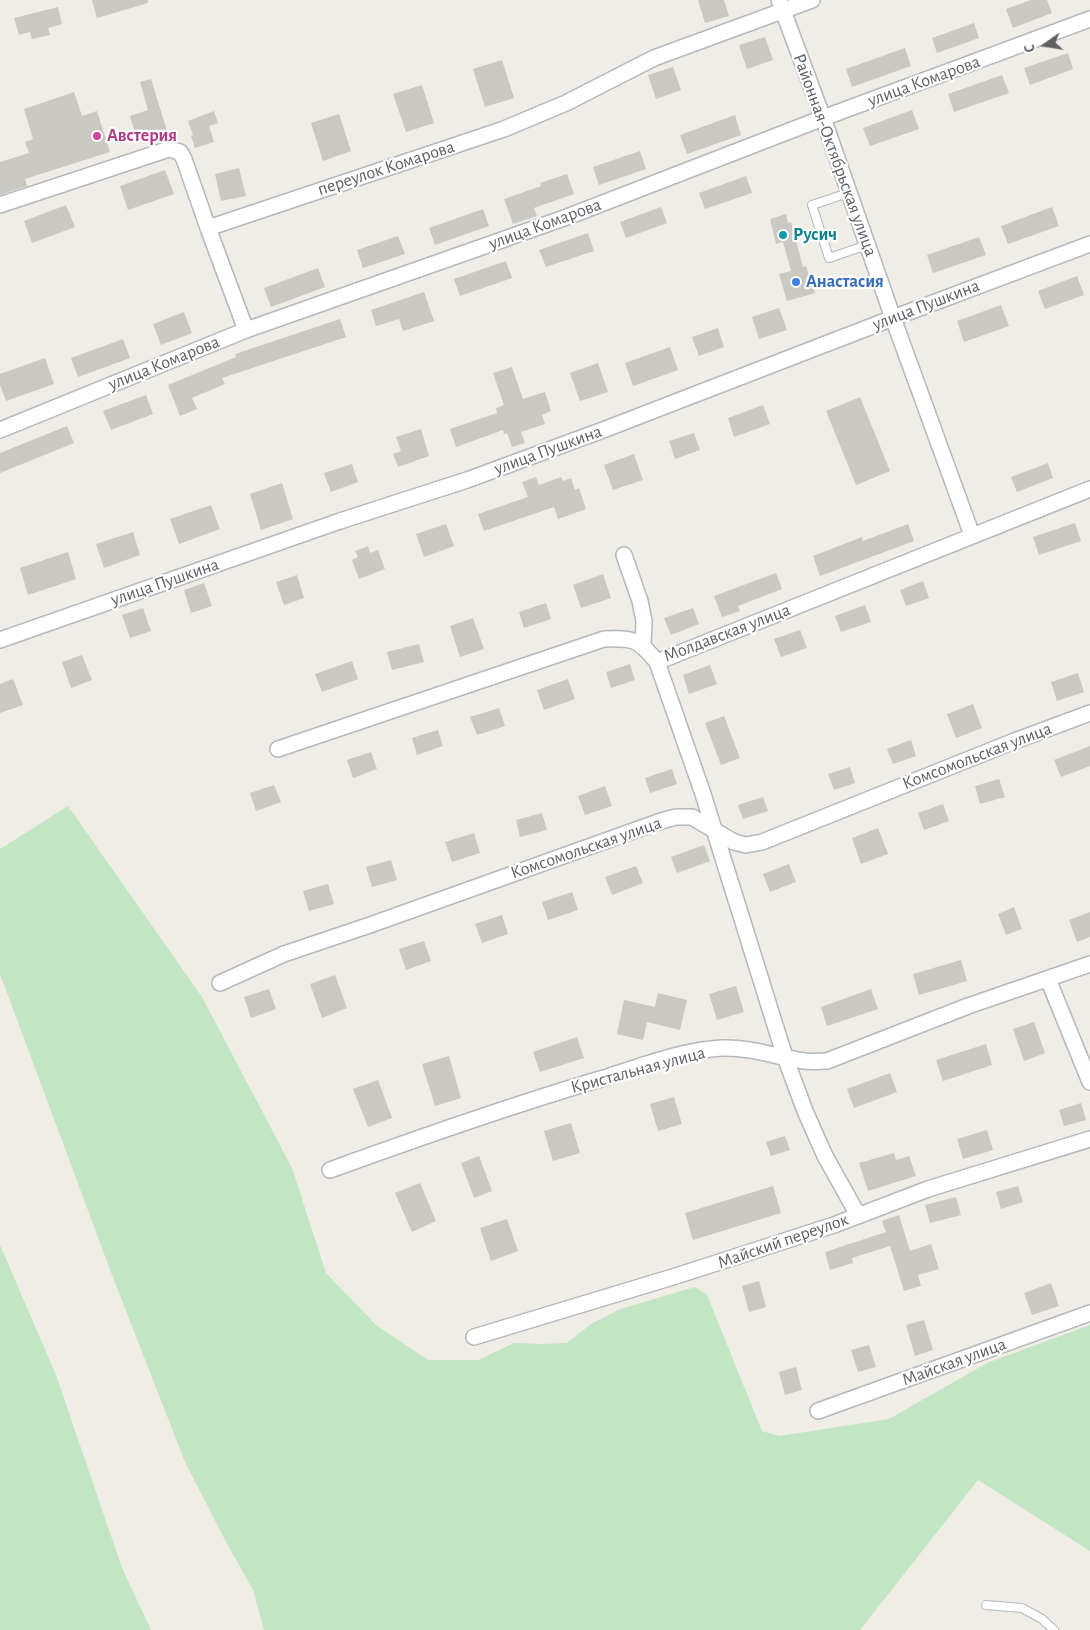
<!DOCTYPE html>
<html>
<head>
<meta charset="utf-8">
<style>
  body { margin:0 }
  #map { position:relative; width:1090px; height:1630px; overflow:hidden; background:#efede5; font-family:"Alegreya Sans",sans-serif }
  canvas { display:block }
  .north { position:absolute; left:1020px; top:20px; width:50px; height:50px; -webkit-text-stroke:4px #fff; paint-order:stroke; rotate:257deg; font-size:14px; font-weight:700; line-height:20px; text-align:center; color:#5d6065 }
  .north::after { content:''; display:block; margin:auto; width:18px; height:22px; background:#5d6065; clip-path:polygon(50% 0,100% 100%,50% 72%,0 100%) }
</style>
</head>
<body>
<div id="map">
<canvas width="1090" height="1630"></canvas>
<div class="north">С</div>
</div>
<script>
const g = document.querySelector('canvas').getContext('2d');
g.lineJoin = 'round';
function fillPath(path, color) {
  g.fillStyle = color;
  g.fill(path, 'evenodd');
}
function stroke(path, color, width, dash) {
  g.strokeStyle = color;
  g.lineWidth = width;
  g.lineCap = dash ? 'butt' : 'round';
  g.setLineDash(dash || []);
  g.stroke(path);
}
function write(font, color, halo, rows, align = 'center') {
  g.font = font + ' "Alegreya Sans",sans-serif';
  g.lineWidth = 4.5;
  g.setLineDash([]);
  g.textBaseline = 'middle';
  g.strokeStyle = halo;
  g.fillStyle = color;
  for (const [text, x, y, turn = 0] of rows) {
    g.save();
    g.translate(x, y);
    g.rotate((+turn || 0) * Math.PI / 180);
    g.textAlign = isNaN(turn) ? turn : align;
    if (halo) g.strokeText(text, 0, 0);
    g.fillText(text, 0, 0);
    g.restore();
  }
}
fillPath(new Path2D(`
  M68,806L202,997L292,1168L326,1273L376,1325L428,1360H478L514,1343L541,1344L567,1343L591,1324L620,1309L695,1287L707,1295L762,1431L779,1436L889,1419L987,1363L1090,1325V1551L978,1480L860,1630H264L253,1590L225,1540L185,1462L112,1275L0,974V849Z
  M0,1245L56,1375L122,1568L151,1630H0Z`), '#c2e6c3');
fillPath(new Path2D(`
  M92,0H148V3L97,18Z
  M698,0H724L729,16L705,23Z
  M1031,0H1047L1052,13L1013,28L1006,9Z
  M58,7L62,24L48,28L50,35L32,39L30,32L19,35L14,18Z
  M974,23L979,38L937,53L932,38Z
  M765,37L773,60L747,69L739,45Z
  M905,48L911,66L852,87L846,69Z
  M1068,53L1073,69L1030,85L1024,68Z
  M502,60L514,98L485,107L473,69Z
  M673,67L681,90L656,99L648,75Z
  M1002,75L1009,93L954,112L948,94Z
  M151,79L168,134L138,143L130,116L148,110L140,82Z
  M422,85L434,123L406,132L393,94Z
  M74,92L82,116L97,111L110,152L25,179L27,186L0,195V162L29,153L25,142L33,139L24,109Z
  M912,110L919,129L870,146L863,128Z
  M214,111L218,123L209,126L214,142L195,148L191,136L193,135L188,121Z
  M339,114L351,151L323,161L311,123Z
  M735,115L741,135L687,154L680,135Z
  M640,151L646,169L599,185L593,167Z
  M239,168L246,196L221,201L215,174Z
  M165,170L174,194L128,210L120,186Z
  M567,174L574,194L534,208L537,216L513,224L504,199L541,186L540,183Z
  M746,176L752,193L705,209L699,193Z
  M66,205L75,227L32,243L24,221Z
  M661,207L667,223L626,238L620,222Z
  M1052,207L1059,226L1008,244L1001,226Z
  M483,209L489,226L435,245L429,228Z
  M786,214L788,223L791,222L803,267L806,266L815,293L787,301L779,274L791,271L783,242L776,244L770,219Z
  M588,233L594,251L546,267L539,250Z
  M398,236L405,254L363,268L357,250Z
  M979,237L986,255L933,273L927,255Z
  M506,261L512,278L460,296L454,279Z
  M318,268L325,287L271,307L264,288Z
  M1077,276L1084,295L1045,309L1038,291Z
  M424,292L434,321L403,331L399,319L376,326L371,310Z
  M1001,305L1009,326L964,342L957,321Z
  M779,308L787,330L759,339L752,317Z
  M184,312L192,333L161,345L153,324Z
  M340,319L346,337L222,378L225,384L192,398L197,409L180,416L168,385L236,357L235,354Z
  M718,328L724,347L699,356L692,337Z
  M123,339L130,358L78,377L71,358Z
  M670,347L678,370L633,386L625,363Z
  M45,358L54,384L6,401L0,385V374Z
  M598,363L608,392L580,401L570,373Z
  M512,367L523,399L545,392L551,411L542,415L545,424L521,432L525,443L512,447L507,433L504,434L503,430L456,447L450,429L497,413L496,408L504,405L493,373Z
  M146,395L153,414L111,430L103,411Z
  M860,397L890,471L856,485L826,411Z
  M763,405L770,424L734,437L728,418Z
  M67,426L74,443L0,473V453Z
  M421,429L429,456L398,467L393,454L401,451L396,437Z
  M694,433L700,450L675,459L669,441Z
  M634,454L643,480L613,490L604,465Z
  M1048,463L1053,478L1017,492L1011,477Z
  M352,464L358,482L331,492L324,473Z
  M536,477L539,485L561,477L563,481L571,478L575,490L579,488L586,509L558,519L554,507L484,531L478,514L528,497L522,482Z
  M282,483L293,519L261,530L250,494Z
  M211,505L220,529L179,544L170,519Z
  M1075,523L1081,541L1039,555L1033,537Z
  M446,524L454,546L424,557L416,534Z
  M908,524L914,541L820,576L813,556L862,537L863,541Z
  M133,532L140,555L104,568L96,544Z
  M368,546L370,553L378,550L385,569L359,579L352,560L358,557L355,551Z
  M68,552L76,579L28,595L20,568Z
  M776,573L782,589L738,606L740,611L722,617L714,596Z
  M603,574L611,598L581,608L573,585Z
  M297,575L304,598L284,605L276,582Z
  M923,581L929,598L906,606L900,590Z
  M204,583L212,606L191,613L184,590Z
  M546,603L551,619L524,628L519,612Z
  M865,605L871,622L841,632L835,616Z
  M143,608L151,631L130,638L122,615Z
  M693,608L699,624L671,635L664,618Z
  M473,618L484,649L460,657L450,626Z
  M800,630L807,648L781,657L774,639Z
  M419,644L424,662L392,670L387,652Z
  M82,655L92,680L71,688L62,662Z
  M352,661L358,679L322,692L315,674Z
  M630,664L635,680L611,688L606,672Z
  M710,665L717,684L689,694L683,675Z
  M1078,673L1084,692L1057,701L1051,682Z
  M13,679L23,705L0,713V684Z
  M568,679L575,699L544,710L537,690Z
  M973,704L982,728L956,738L947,714Z
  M499,708L505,726L477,735L470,717Z
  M724,716L740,758L721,765L705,723Z
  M438,730L443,746L417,755L412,738Z
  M911,740L916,756L893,764L887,749Z
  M1090,746V766L1061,777L1054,760Z
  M371,752L377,769L353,778L347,760Z
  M850,767L855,783L834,790L828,774Z
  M672,769L677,784L650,793L645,778Z
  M999,779L1005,797L980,804L975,786Z
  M274,785L281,802L256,811L250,793Z
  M605,786L612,806L585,815L578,796Z
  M763,797L768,811L743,819L738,805Z
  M943,804L949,821L924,830L918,813Z
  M542,813L547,830L520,837L516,820Z
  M878,828L888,854L861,864L852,838Z
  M474,833L480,853L452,862L445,842Z
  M704,845L710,861L677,873L671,857Z
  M391,860L397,880L372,887L366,867Z
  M789,864L796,882L770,892L763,874Z
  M636,866L643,883L612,895L605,877Z
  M328,884L334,904L309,911L303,891Z
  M572,892L578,910L548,920L542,902Z
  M1014,907L1022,929L1006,935L998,914Z
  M1090,912V937L1077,942L1069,920Z
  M502,915L508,934L482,943L475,924Z
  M424,941L431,961L406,970L399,949Z
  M961,960L967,981L919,995L913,974Z
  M335,975L347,1008L322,1018L310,984Z
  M736,986L744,1012L717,1020L709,994Z
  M269,989L276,1009L251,1018L244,997Z
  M871,989L878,1009L827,1026L821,1007Z
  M658,993L687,1000L680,1030L647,1022L643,1040L617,1034L624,1000L655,1007Z
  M1034,1022L1045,1053L1024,1061L1013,1029Z
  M577,1037L584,1058L540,1072L533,1052Z
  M986,1044L992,1065L943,1081L936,1060Z
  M449,1056L461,1098L435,1106L422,1064Z
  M890,1073L897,1092L854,1108L847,1089Z
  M378,1080L392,1118L368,1127L353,1089Z
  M674,1097L682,1124L658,1131L650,1104Z
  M1081,1103L1086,1120L1064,1126L1059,1110Z
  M571,1123L580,1153L553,1161L544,1131Z
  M987,1130L993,1150L963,1159L957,1139Z
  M785,1136L790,1150L771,1156L766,1142Z
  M894,1153L896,1160L909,1156L916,1176L868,1191L859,1163Z
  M479,1156L492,1191L474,1198L461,1163Z
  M420,1183L436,1221L412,1232L395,1193Z
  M773,1186L781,1213L693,1240L685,1213Z
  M1018,1186L1023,1202L1001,1209L996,1192Z
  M956,1197L961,1215L930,1223L925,1205Z
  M899,1215L910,1251L931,1244L939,1269L918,1275L921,1286L904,1291L890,1246L852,1258L853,1263L830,1270L825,1252L886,1232L882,1221Z
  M507,1219L518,1251L491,1261L480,1228Z
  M759,1281L766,1307L749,1312L742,1286Z
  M1051,1283L1059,1306L1032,1315L1024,1293Z
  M924,1320L933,1350L915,1356L906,1325Z
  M869,1345L876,1367L858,1372L851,1350Z
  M796,1367L802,1390L785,1395L779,1372Z`), '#cac8c2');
const service = new Path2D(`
  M848,193L812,205L829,258L867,245
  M986,1605L1022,1608L1042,1619L1054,1630`);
const minor = new Path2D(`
  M779,0L823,118L893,318L972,535
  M0,205L169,149L180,152L184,159L208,228L504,129L566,103L654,58L812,0
  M208,228L246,330
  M0,430L246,330L567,217L823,118L1090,19
  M624,555L640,601L644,621L643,645
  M0,640L340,521L467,480L603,430L893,318L1090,244
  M657,662L703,794L785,1057L805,1111L825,1156L858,1215
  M278,749L604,639C634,638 638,639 657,662L1090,489
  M1048,979L1090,1082
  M220,983L284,954L370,925L661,821L676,817H692L734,842L746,845L762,842L1012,742L1090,713
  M330,1170C421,1137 512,1105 604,1078C641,1066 683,1050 722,1048C750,1047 777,1057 804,1061C811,1062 820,1061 827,1061L968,1006L1090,964
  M474,1337L676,1276L834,1225L928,1189L1090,1139
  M818,1411L1090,1313`);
stroke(service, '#b5b7bb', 10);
stroke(minor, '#b5b7bb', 18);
stroke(service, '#fff', 8);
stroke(minor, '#fff', 15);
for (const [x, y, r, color] of [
  [97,136,5,"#d1479c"],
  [783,235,5,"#0f9aa8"],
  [796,282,5,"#3f7fe0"]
]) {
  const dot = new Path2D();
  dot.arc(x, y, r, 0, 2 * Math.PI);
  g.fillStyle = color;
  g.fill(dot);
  stroke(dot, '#fff', 2);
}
write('18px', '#5d6065', '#fff', [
  ["улица Комарова",924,81,-20],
  ["Районная-Октябрьская улица",835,155,70],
  ["переулок Комарова",386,168,-18],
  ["улица Комарова",545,224,-20],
  ["улица Пушкина",926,305,-21],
  ["улица Комарова",164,363,-22],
  ["улица Пушкина",548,450,-20],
  ["улица Пушкина",165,582,-19],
  ["Молдавская улица",727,633,-21],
  ["Комсомольская улица",977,756,-21],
  ["Комсомольская улица",586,848,-19],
  ["Кристальная улица",638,1070,-15],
  ["Майский переулок",783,1241,-19],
  ["Майская улица",954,1362,-20]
]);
write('bold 18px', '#b23c85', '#fff', [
  ["Австерия",107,136]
], 'left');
write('bold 18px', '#0d838f', '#fff', [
  ["Русич",793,235]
], 'left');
write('bold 18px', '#366cbe', '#fff', [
  ["Анастасия",806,282]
], 'left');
</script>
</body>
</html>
